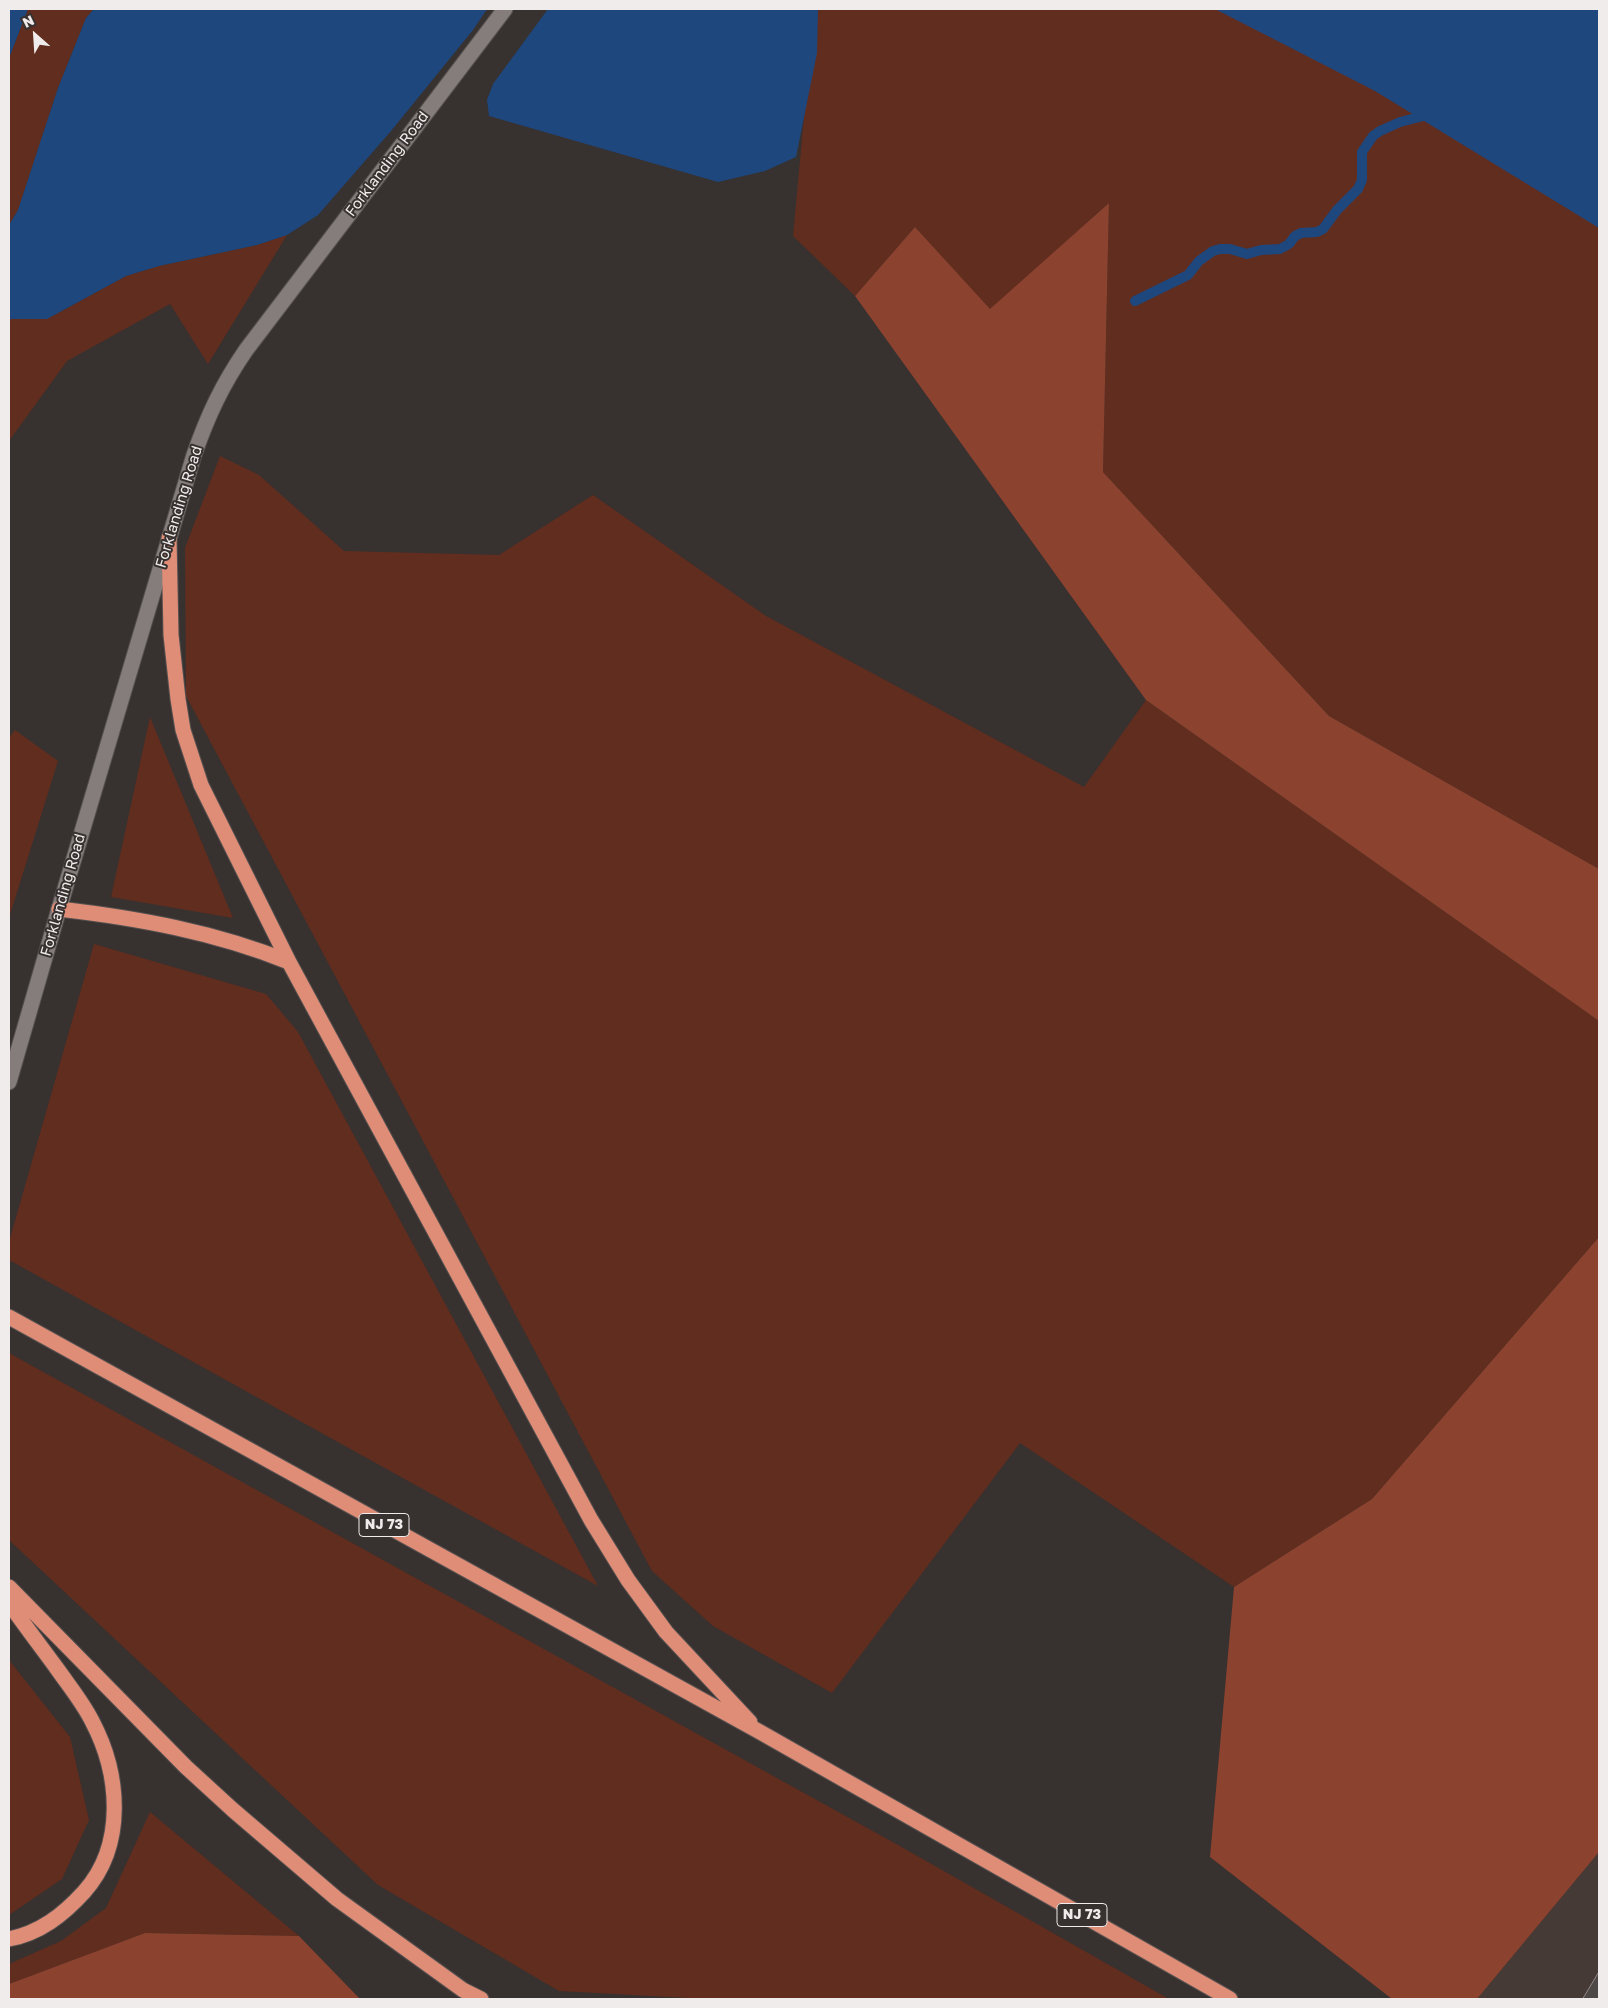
<!DOCTYPE html>
<html>
<head>
<meta charset="utf-8">
<style>
  body { margin:0 }
  #map { position:relative; width:1608px; height:2008px; overflow:hidden; background:#373130; font-family:"Golos Text",sans-serif }
  canvas { display:block }
  .frame { position:absolute; inset:0; border:10px solid #f0eceb; pointer-events:none }
  .north { position:absolute; left:10px; top:10px; width:50px; height:50px; -webkit-text-stroke:4px #373130; paint-order:stroke; rotate:334deg; font-size:14px; font-weight:700; line-height:20px; text-align:center; color:#f0eceb }
  .north::after { content:''; display:block; margin:auto; width:18px; height:22px; background:#f0eceb; clip-path:polygon(50% 0,100% 100%,50% 72%,0 100%) }
</style>
</head>
<body>
<div id="map">
<canvas width="1608" height="2008"></canvas>
<div class="frame"></div>
<div class="north">N</div>
</div>
<script>
const g = document.querySelector('canvas').getContext('2d');
g.lineJoin = 'round';
function fillPath(path, color) {
  g.fillStyle = color;
  g.fill(path, 'evenodd');
}
function stroke(path, color, width, dash) {
  g.strokeStyle = color;
  g.lineWidth = width;
  g.lineCap = dash ? 'butt' : 'round';
  g.setLineDash(dash || []);
  g.stroke(path);
}
function write(font, color, halo, rows, align = 'center') {
  g.font = font + ' "Golos Text",sans-serif';
  g.lineWidth = 4;
  g.setLineDash([]);
  g.textBaseline = 'middle';
  g.strokeStyle = halo;
  g.fillStyle = color;
  for (const [text, x, y, turn = 0] of rows) {
    g.save();
    g.translate(x, y);
    g.rotate((+turn || 0) * Math.PI / 180);
    g.textAlign = isNaN(turn) ? turn : align;
    if (halo) g.strokeText(text, 0, 0);
    g.fillText(text, 0, 0);
    g.restore();
  }
}
fillPath(new Path2D(`
  M1599,1852V1999H1477Z`), '#463a37');
fillPath(new Path2D(`
  M28,9H94L86,18L58,88L18,210L9,225V58Z
  M814,9H1599V869L1329,716L1103,472L1109,203L990,310L915,227L855,296L793,236Z
  M287,235L208,364L170,304L67,361L9,441V319H47L126,276L159,266L257,245Z
  M220,456L259,475L344,551L499,555L593,495L766,616L1084,787L1146,700L1599,1021V1237L1372,1499L1234,1587L1020,1443L832,1693L713,1626L652,1571L186,696L185,548Z
  M150,717L233,918L111,897Z
  M15,730L58,761L9,918V738Z
  M94,944L266,994L298,1032L598,1586L9,1260V1242Z
  M9,1353L898,1845L1169,1999H706L559,1991L378,1885L9,1540Z
  M9,1660L70,1737L89,1820L62,1879L9,1915Z
  M150,1812L299,1936L145,1933L9,1984V1964L61,1941L106,1908Z`), '#612d1e');
fillPath(new Path2D(`
  M1109,203L1103,472L1329,716L1599,869V1021L1146,700L855,296L915,227L990,309Z
  M1599,1237V1852L1477,1999H1392L1210,1857L1234,1587L1372,1499Z
  M145,1933L299,1936L360,1999H9V1984Z`), '#8b422e');
fillPath(new Path2D(`
  M9,9H28L9,58Z
  M94,9H487L473,30L391,131L318,215L287,235L257,245L159,266L126,276L47,319H9V225L18,210L58,88L86,18Z
  M548,9H818L817,53L796,157L765,171L718,182L489,116L487,100L493,84Z
  M1215,9H1599V228L1375,91Z`), '#1e477e');
stroke(new Path2D(`
  M1135,301L1188,275L1199,261L1213,251L1220,249H1230L1247,254L1261,250L1280,249L1289,244L1295,236L1301,233L1317,232L1323,229L1337,210L1358,189L1362,180V152L1373,136L1380,131L1400,122L1431,114`), '#1e477e', 10);
const building = new Path2D(`
  M1599,1972V1999H1583Z`);
fillPath(building, '#4d4746');
stroke(building, '#918a88', 1);
const street = new Path2D(`
  M59,909L194,455C208,415 222,385 246,350L505,9`);
const secondary = new Path2D(`
  M9,1082L59,909`);
const highway = new Path2D(`
  M169,538L171,635L178,699L183,730L201,785L289,962L591,1520L628,1580L666,1632L750,1722
  M59,909C137,918 215,932 289,962
  M9,1317L760,1732L1230,1999
  M9,1587L186,1767L233,1810L337,1899L463,1990L481,1999
  M9,1603C25,1626 42,1648 58,1670C70,1687 83,1703 92,1721C120,1774 126,1845 84,1892C63,1915 40,1933 9,1939`);
stroke(street, '#55504f', 17);
stroke(secondary, '#55504f', 17);
stroke(highway, '#55504f', 17);
stroke(street, '#847d7b', 15);
stroke(secondary, '#847d7b', 15);
stroke(highway, '#df8d76', 15);
for (const [x, y, w] of [
  [384,1525,50],
  [1082,1915,50]
]) {
  const box = new Path2D();
  box.roundRect(x - w / 2, y - 11.5, w, 23, 4);
  g.fillStyle = '#373130';
  g.fill(box);
  stroke(box, '#f0eceb', 1);
}
write('bold 14px', '#f0eceb', null, [
  ["NJ 73",384,1525],
  ["NJ 73",1082,1915]
]);
write('15px', '#f0eceb', '#373130', [
  ["Forklanding Road",387,164,-53],
  ["Forklanding Road",179,507,-73],
  ["Forklanding Road",63,895,-74]
]);
</script>
</body>
</html>
